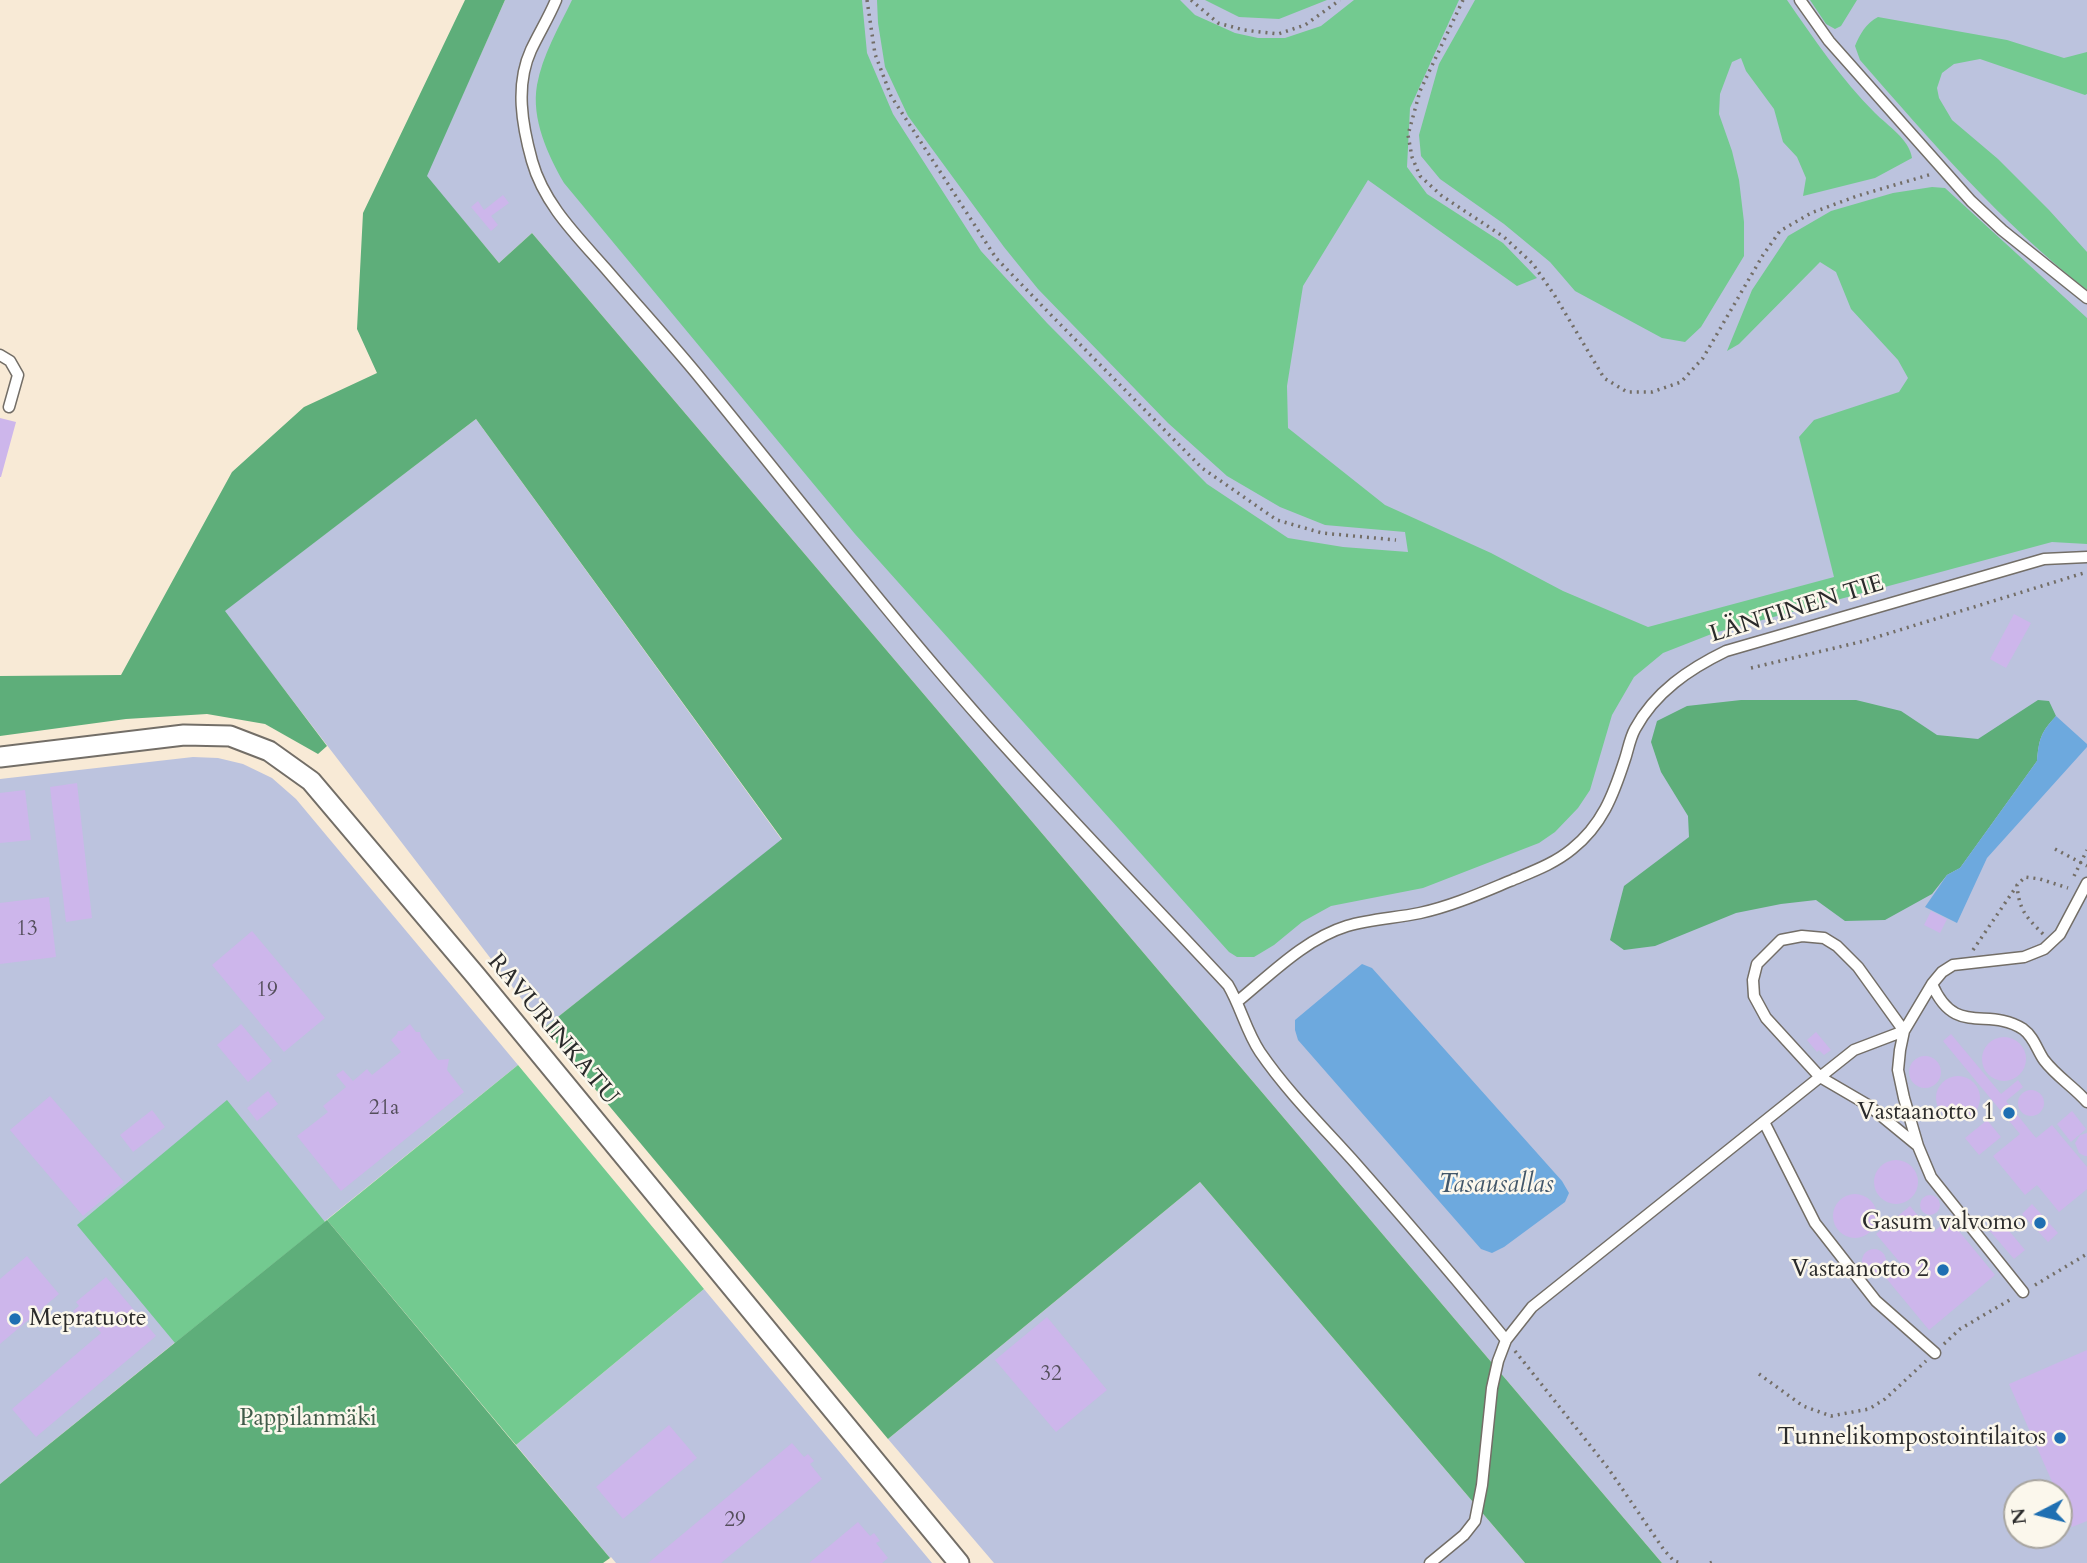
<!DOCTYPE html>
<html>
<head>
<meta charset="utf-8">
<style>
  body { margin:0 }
  #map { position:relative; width:2087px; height:1563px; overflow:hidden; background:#f8ead6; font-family:Cardo,serif }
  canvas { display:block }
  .north { position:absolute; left:2003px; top:1479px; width:70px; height:70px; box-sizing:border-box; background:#fbf7ec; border:2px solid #a8a59f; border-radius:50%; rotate:263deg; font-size:19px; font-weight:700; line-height:28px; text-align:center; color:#2b2b2b }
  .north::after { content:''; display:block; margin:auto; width:24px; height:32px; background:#1f6fb2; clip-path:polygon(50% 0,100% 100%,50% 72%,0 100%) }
</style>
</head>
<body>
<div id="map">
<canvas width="2087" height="1563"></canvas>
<div class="north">N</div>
</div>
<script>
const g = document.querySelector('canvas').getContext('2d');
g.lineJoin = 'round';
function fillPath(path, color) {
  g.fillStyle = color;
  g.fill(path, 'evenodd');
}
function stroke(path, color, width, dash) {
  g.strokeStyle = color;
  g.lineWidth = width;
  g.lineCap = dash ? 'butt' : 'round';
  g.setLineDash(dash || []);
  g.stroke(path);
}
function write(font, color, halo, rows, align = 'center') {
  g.font = font + ' Cardo,serif';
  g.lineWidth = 5;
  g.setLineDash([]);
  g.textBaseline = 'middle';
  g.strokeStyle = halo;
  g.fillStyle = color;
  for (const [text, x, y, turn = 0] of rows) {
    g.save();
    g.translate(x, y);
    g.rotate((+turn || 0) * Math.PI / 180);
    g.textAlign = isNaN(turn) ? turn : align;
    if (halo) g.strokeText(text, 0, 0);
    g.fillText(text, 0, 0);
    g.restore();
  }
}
fillPath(new Path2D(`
  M505,0H2087V1563H1662L532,233L499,263L426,176ZM2017,1493H2059V1535H2017Z
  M476,419L782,840L544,1028L224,611Z
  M193,757L218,758L243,764L272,778L296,799L518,1065L0,1484V779Z
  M1200,1182L1525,1563H994L888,1439Z
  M704,1289L932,1563H616L611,1557L610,1558L516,1445Z`), '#bcc3de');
fillPath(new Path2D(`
  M572,0H862L867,53L893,114L981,251L1047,323L1207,484L1288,538L1343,547L1408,552L1405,532L1325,525L1280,507L1227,476L1168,423L1038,289L1004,247L908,116L885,67L878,23L877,0H1180L1195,15L1235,33L1258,38H1285L1321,26L1354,0H1459L1410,108L1407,167L1427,194L1503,243L1537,278L1517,286L1368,180L1303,286L1287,386L1288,428L1385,505L1491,553L1563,591L1648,627L1834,577L1799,437L1814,420L1899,392L1908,378L1898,360L1851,309L1836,272L1820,262L1739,344L1727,351L1752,290L1788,236L1831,211L1893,193L1932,187L1945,188L2087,318V544L2052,542L1714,633L1663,653L1634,677L1612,715L1590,790L1578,808L1555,832L1539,843L1423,888L1331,906L1302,922L1274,945L1254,957H1237L1229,952L855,534L564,183C548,155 531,119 537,85C542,56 559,27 572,0Z
  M1205,0H1327L1279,19L1239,17Z
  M1475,0H1787C1814,39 1841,79 1875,113C1887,125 1910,140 1912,158L1875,178L1803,196L1806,178L1797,157L1783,142L1774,109L1746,71L1741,58L1732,62L1720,94L1719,114L1732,151L1739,180L1744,222V256L1701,327L1685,342L1662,338L1575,291L1550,262L1504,224L1440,179L1421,156L1419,135L1439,64Z
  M1810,0H1857L1841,26L1835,29L1826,24Z
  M1878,17L2007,40L2064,58L2087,52V94L2085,95L1980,59L1954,64L1942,73L1937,88L1939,98L1952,120L1998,159L2049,210L2087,252V290C2001,223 1931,141 1860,60L1855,46C1860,34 1866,23 1878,17Z
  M518,1065L704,1289L516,1445L327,1220Z
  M227,1100L325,1222L175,1343L77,1225Z`), '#73ca90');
fillPath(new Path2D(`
  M465,0H505L427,176L499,263L532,233L1662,1563H1525L1200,1182L888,1439L544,1028L782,839L476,419L225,611L327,746L318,754L265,724L207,714L126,719L0,736V676L121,675L232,472L304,407L377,373L357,329L363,213Z
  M1741,700H1856L1901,711L1937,735L1978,739L2038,700L2049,701L2056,716C2041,732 2039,739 2037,761L1960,868L1947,875L1932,894L1885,920L1845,921L1816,900L1781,904L1736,913L1655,946L1624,950L1610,940L1624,886L1689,837L1688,816L1661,772L1651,742L1657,721L1687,706Z
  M327,1220L610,1558L603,1563H0V1484Z`), '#5eae7a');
fillPath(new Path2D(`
  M2056,716L2087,744V747L1987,858L1957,923L1925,907L1947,875L1960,868L2037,761C2039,739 2041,732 2056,716Z
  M1362,964L1372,968L1562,1181L1569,1193L1565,1202L1504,1247L1492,1253L1481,1249L1298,1040L1295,1030V1020Z`), '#6da9de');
fillPath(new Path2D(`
  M503,195L509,203L491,216L498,225L491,231L471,207L478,201L484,210Z
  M0,418L16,422L1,477H0Z
  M2014,614L2031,623L2006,668L1990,659Z
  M77,783L92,918L66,922L50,787Z
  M25,790L31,840L0,843V793Z
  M49,897L56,957L0,964V903Z
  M1931,911L1947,919L1940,933L1924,925Z
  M252,931L325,1018L284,1052L212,965Z
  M241,1024L272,1061L248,1082L217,1045Z
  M410,1024L416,1032H420L421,1037L438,1060L449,1059L447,1070L464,1092L341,1191L297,1136L328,1112L323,1106L346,1087L336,1075L343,1070L353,1081L367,1069L372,1075L401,1052L391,1040L397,1034L398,1031H402Z
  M1816,1032L1831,1050L1824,1055L1819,1050L1817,1052L1807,1040Z
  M1951,1034L2001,1094L2018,1080L2023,1087L2006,1101L2036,1138L2052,1125L2087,1167V1189L2059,1212L2037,1185L2025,1195L1993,1156L2020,1134L1943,1041Z
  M1982 1059a22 22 0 1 1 44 0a22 22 0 1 1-44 0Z
  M1909 1072a16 16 0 1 1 32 0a16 16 0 1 1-32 0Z
  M1936 1098a22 22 0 1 1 44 0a22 22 0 1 1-44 0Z
  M2018 1103a13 13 0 1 1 26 0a13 13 0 1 1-26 0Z
  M268,1091L278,1104L257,1121L247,1108Z
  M50,1096L124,1182L83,1216L10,1130Z
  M152,1110L165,1127L133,1152L120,1135Z
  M2072,1111L2086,1129L2071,1142L2057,1124Z
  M1987,1120L2001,1137L1979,1155L1965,1138Z
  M2087,1133V1156H2085L2079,1153L2075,1143L2080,1135Z
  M1874 1182a22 22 0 1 1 44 0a22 22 0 1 1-44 0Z
  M1833 1216a22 22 0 1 1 44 0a22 22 0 1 1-44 0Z
  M1920 1205a10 10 0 1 1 20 0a10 10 0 1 1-20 0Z
  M2032,1204L2058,1233L2048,1242L2022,1214Z
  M1910,1206L1932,1233L1949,1219L1995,1275L1929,1330L1886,1278L1902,1265L1876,1234Z
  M2000,1220L2025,1250L2014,1259L1989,1230Z
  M1862 1261a12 12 0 1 1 24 0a12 12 0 1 1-24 0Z
  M27,1256L59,1294L0,1344V1279Z
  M106,1277L156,1336L36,1437L12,1409L101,1333L87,1316L81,1321L73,1311L79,1306L76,1302Z
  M1047,1317L1107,1390L1056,1432L995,1360Z
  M2087,1350V1521L2072,1527L2059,1498V1493H2057L2009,1384Z
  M669,1425L697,1458L623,1519L596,1487Z
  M792,1443L804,1457L808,1454L814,1461L810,1464L822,1479L721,1563H648Z
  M858,1522L870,1536L874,1533L880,1541L876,1543L888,1558L882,1563H809Z`), '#cdb6eb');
const lane = new Path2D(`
  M556,0C549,17 539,33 531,50C515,85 522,125 532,161C544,204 577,236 606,269C636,304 667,338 696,373C792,490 884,610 984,723C1063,812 1147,898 1228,985C1241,1007 1246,1031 1260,1052C1288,1093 1325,1129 1357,1165C1408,1223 1458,1281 1506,1340
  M1800,0L1829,41L1971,201L2002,230L2087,298
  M0,355L10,361L18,375L9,407
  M1932,984C1955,1038 1988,1006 2023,1029C2034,1037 2037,1050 2044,1060C2056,1076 2074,1087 2087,1102
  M1238,1001C1271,974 1305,939 1347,926C1370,919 1396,918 1420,913C1452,906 1481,893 1510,881C1531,872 1554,864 1572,849C1602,825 1613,796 1625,759C1628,750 1630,738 1635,729C1655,692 1689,669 1726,651L2044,559L2087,557
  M1764,1122L1815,1223L1876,1301L1935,1353
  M2023,1292L1931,1177L1918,1146L1904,1098L1898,1070L1900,1050L1904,1031L1932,984L1942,972L1953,965L2024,957L2044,949L2060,934L2087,883
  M1430,1563L1464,1535L1475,1521L1482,1485L1492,1388L1498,1361L1506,1340L1532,1307L1820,1077L1854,1050L1904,1031L1858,967L1837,946L1824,938L1802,936L1781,940L1757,964L1753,980L1754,996L1766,1018L1820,1077L1868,1105L1918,1146`);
const street = new Path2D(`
  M0,757L184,735L230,736L269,751L311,781L476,976L959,1563`);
stroke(lane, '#736e67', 13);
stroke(street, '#736e67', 23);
stroke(new Path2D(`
  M867,0L875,54L891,96L996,258L1051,315L1202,468L1277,520L1322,533L1396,540
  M1191,0L1218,23L1244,30L1278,34L1305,25L1340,0
  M1463,0L1420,91L1408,135L1412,157L1420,176L1442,196L1504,237L1533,264L1555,296L1604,378L1627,392H1652L1681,382L1703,358L1763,255L1780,231L1811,213L1857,196L1932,174
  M1751,668L1864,641L2087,572
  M2055,849L2087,866
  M2074,876L2087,850
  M2043,934C2026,917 2019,910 2017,885L2025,877L2040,879L2068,888
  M1973,950L2016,887
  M2035,1285L2087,1254
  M1944,1344L1960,1329L2013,1298
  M1515,1351L1608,1468L1664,1550L1674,1561L1681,1563
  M1759,1374L1803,1406L1831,1416L1869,1409L1885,1399L1926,1361
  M1710,1563L1716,1561`), '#736e67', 3.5, [2, 5]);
stroke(lane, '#fff', 10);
stroke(street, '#fff', 19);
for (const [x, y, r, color] of [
  [2009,1113,7,"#1f6fb2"],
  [2040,1223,7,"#1f6fb2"],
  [1943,1270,7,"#1f6fb2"],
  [15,1319,7,"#1f6fb2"],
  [2060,1438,7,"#1f6fb2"]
]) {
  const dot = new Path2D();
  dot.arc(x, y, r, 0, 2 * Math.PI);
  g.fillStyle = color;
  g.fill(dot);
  stroke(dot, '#fbf7ec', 2.5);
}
write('21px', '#544e5b', null, [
  ["13",27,930],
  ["19",267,991],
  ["21a",384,1109],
  ["32",1051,1375],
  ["29",735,1521]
]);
write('24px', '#2b2b2b', '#fbf7ec', [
  ["LÄNTINEN TIE",1797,610,-17],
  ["RAVURINKATU",552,1030,50]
]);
write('24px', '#2b2b2b', '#fbf7ec', [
  ["Vastaanotto 1",1995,1113],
  ["Gasum valvomo",2026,1223],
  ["Vastaanotto 2",1929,1270],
  ["Mepratuote",29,1319,"left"],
  ["Tunnelikompostointilaitos",2046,1438]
], 'right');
write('24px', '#415b49', '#fbf7ec', [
  ["Pappilanmäki",308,1419]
]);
write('italic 26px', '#42576a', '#fbf7ec', [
  ["Tasausallas",1496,1186]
]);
</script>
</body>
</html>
